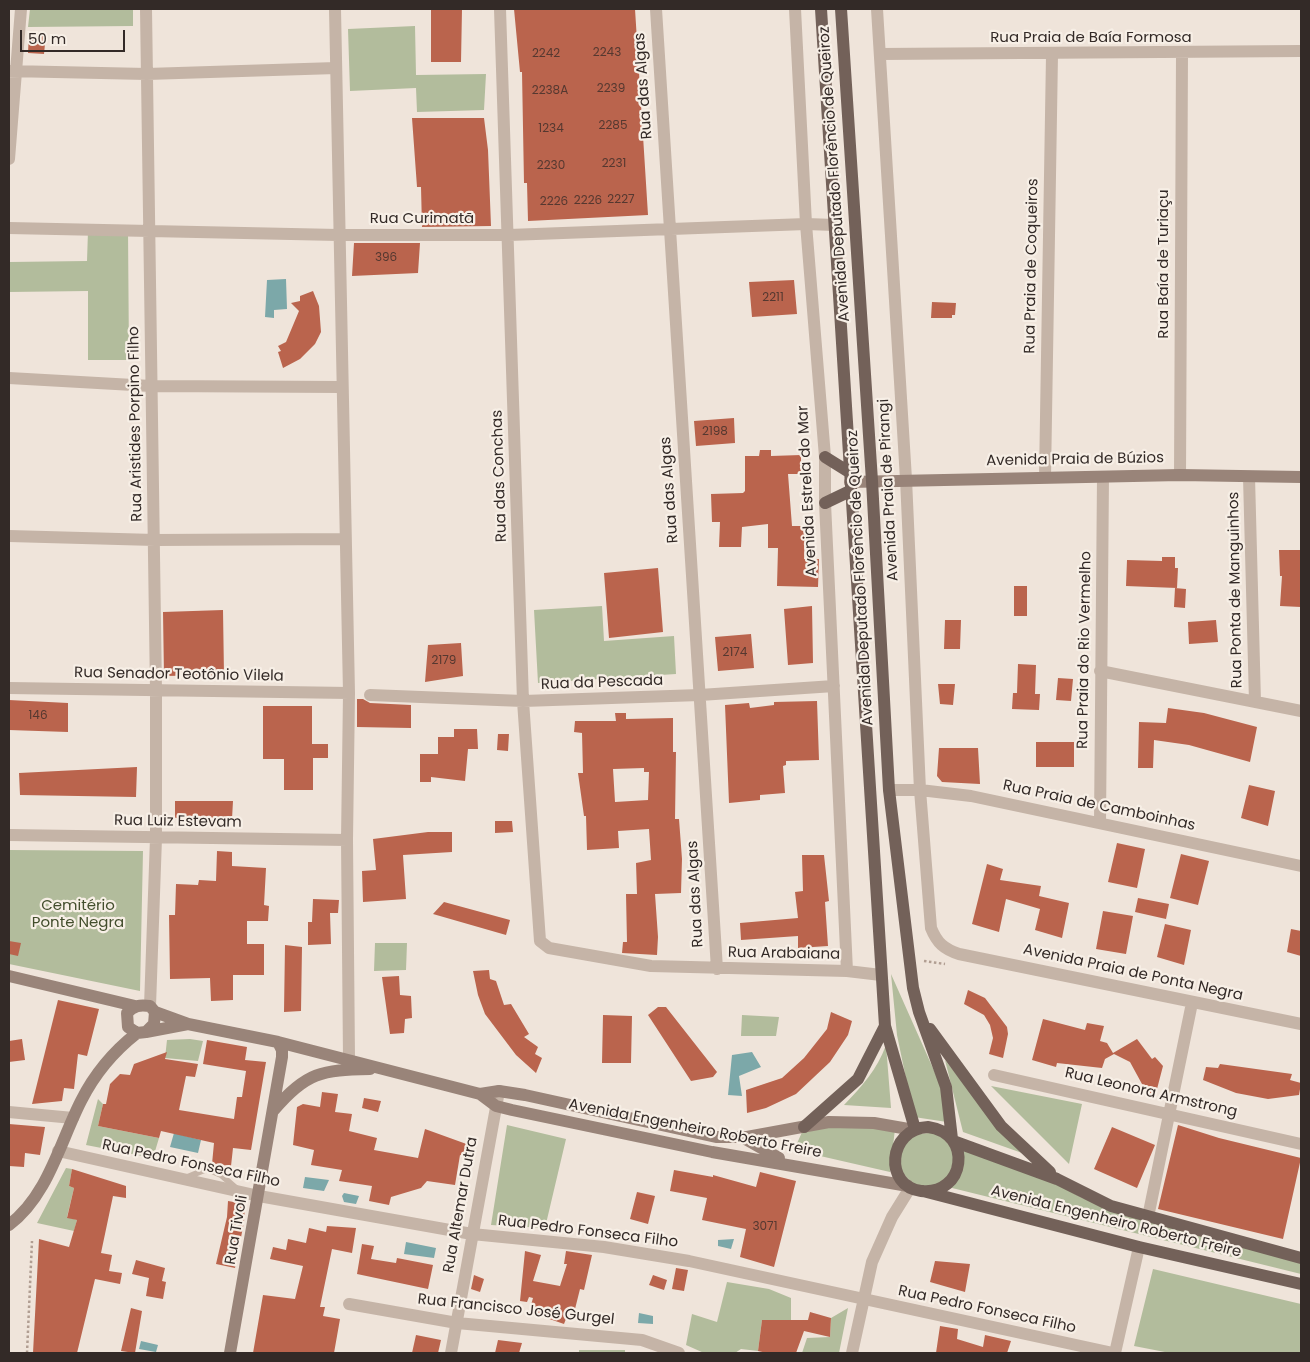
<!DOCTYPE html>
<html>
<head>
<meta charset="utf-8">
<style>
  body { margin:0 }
  #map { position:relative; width:1310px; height:1362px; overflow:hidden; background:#efe4da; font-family:Poppins,sans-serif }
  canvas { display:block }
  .frame { position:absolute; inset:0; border:10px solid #332a27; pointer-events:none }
  .scale { position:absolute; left:20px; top:30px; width:105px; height:22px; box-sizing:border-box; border:2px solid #332a27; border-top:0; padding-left:6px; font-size:15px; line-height:18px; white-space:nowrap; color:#332a27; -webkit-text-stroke:4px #f7efe6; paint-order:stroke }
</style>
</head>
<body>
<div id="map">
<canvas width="1310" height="1362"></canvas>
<div class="frame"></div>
<div class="scale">50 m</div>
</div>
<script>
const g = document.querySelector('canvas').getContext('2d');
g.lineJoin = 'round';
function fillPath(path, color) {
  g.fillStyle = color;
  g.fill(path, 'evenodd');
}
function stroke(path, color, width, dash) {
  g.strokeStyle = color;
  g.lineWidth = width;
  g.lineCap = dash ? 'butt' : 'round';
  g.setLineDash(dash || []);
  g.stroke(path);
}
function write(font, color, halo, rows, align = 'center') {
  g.font = font + ' Poppins,sans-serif';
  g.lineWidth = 4.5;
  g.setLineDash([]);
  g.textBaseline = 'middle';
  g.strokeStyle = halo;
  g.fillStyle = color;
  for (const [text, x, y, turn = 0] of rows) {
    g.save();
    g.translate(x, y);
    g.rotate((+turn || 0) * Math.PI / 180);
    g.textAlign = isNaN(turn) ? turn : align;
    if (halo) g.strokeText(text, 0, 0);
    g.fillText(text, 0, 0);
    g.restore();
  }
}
fillPath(new Path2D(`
  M30,9H133V26L28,27Z
  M415,26L416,75L486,74L484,110L417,112L416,88L350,91L348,29Z
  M128,230L129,360H88V291L9,292V262L87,261L88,231Z
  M602,606L604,641L674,636L676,674L538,683L534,610Z
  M9,850L143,851L140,991L9,964Z
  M375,943H407L406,970L374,971Z
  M891,974L944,1093L947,1122L914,1117L897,1035Z
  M742,1015L779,1017L776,1036H741Z
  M190,1039L203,1041L198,1061L165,1058L167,1040Z
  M886,1045L891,1108L844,1105C862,1086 877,1070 886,1045Z
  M945,1060L999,1128L1022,1153L963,1132Z
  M991,1086L1082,1104L1069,1164Z
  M98,1099L103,1104L98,1126L159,1138L153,1158L86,1145Z
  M507,1125L566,1139L545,1228L491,1225Z
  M854,1125L895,1129L890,1172L794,1150L803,1130Z
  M938,1132L956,1153L948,1179L931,1187L913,1184L900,1170V1150L911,1135Z
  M959,1145L1047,1178L1082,1198L1301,1261V1274L948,1187Z
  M66,1168L72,1169L69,1186L74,1188L67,1217L77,1220L74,1231L37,1223Z
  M1153,1269L1301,1304V1353H1170L1134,1346Z
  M727,1282L769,1289L791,1298V1320H762L758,1351L741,1349L735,1353H704L686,1345L692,1314L717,1322Z
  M848,1308L839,1353H802L807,1338L830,1337L831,1318Z
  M579,1350H625V1353H579Z`), '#b2bc9c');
fillPath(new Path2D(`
  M286,279L287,309L274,310V318L265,317L267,280Z
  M752,1052L761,1067L739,1076L742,1096L728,1095L732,1055Z
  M174,1133L201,1140L198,1153L170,1147Z
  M305,1177L329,1180L324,1191L303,1188Z
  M344,1193L359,1196L356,1204L344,1202L342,1196Z
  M734,1239L731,1249L718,1246V1240Z
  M406,1242L436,1248L434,1258L404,1254Z
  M639,1313L653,1316V1324L638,1323Z
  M141,1341L158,1345L156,1352L139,1349Z`), '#7ca8a9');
fillPath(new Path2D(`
  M431,9H462L461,62H431Z
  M514,9H635L648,215L528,221L527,183H524L522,72H520Z
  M29,33L46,34L44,54L28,53Z
  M412,118H484L488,150L491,226L422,227L421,187H417Z
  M354,243H420L418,273L352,276Z
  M794,280L797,314L752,317L749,282Z
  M313,291L319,306L321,332L315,344L300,359L283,368L278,352L281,351L278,346L286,342L299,311L291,303L300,301V296Z
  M932,302L956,303L955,315H952V318H931Z
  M734,418L735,443L696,446L694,421Z
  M760,450H771V456L801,455V474H788L792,526H805L804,559H819L818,587L777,586L778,548H768V524L742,527L741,547H719L720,522H712L711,494L743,493L745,491V456H759Z
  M1279,550H1301V607L1280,606L1282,576H1280Z
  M1162,557H1175V568H1178L1177,588L1126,586L1127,560L1162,561Z
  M658,568L663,632L609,638L604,573Z
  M1014,586H1027V616H1014Z
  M1175,588L1186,589L1185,608L1174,607Z
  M812,606L813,663L788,665L784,609Z
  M223,610L224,675L164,676L163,612Z
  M945,620H961L960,649H944Z
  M1216,620L1218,642L1189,644L1188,622Z
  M751,634L754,668L718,671L715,637Z
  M461,643L463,676L425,682L428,645Z
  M1018,664L1036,665L1035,694H1040L1039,710L1012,709L1013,693H1017Z
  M1058,678L1073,679L1071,701L1056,700Z
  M938,684H955L953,705L940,704Z
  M357,699H363L370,703L411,705V728L357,727Z
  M9,700L68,703V732L9,730Z
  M817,701L819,760L786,761V765L783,766L785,793L760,795V800L729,803L725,705L749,703L750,708L774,705V702Z
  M263,706H312V744H328V758H313V790H284V759H263Z
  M1168,708L1204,713L1257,727L1250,762L1189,745L1154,740L1153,768H1138L1139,722L1166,723Z
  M615,713H626V719L673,718V752H676L675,819H679L682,859L681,893L655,894L658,937L657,955L622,953L623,942H627L626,894H637L636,863L651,860L649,829L618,831L619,848L587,850L586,816H584L578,773H583L582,733L574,732L575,721H616ZM644,768V772H649L648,800L615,802L613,769Z
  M454,729H477L478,749H468L465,781L431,777V782H420V754H438V737H454Z
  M498,734H509L508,751L497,750Z
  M1036,742H1074V767H1036Z
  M939,748H978L980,784L942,782L937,776Z
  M137,767L136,797L20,795L19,773Z
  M1249,785L1275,791L1268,826L1241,818Z
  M175,801H233L232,819L175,818Z
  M495,821H512L513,832L495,833Z
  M428,832H452V852L403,855L406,899L363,902L362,871L376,870L373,839Z
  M1117,843L1145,849L1137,888L1108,882Z
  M217,851L232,852V866L266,868L264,905L269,906L268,921H247V944H264V975H233V1000L211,1001L210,978L170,979L169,915H175L176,884L198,885L199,880L216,881Z
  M1181,854L1209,861L1198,905L1170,898Z
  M802,855H824L829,901L825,902L828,946L798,948V936L741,940L740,923L798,918L795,892L803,891Z
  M987,864L1003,869L1000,880L1041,886L1039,896L1069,903L1062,938L1035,930L1040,909L1006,899L999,932L972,924Z
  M1138,898L1169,904L1166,919L1135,912Z
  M313,899L339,900L338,913H330L331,944L308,945V922H312Z
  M444,902L510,920L506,935L433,914Z
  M1103,911L1133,916L1126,954L1096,949Z
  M1165,924L1191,930L1184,965L1157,957Z
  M1291,929L1301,931V956L1287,952Z
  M9,941L21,943L18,956L9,954Z
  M285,945L302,947L301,1011L284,1012Z
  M489,970L490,979L496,981L504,1005L511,1004L529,1034L524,1037L538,1047L535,1054L542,1058L536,1073L516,1055L485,1014L478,995L473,971Z
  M399,976L400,995L411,996L412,1018L405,1019L404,1033L390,1034L382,977Z
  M968,990L985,998L1007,1027L1008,1034L1003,1058L989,1054L993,1038L990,1025L984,1015L964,1004Z
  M58,1000L99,1009L87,1056L78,1054L74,1089L64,1088L62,1101L32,1104Z
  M658,1007H666L717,1072L713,1077L691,1081L648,1015Z
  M831,1012L852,1021L848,1035L830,1062L796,1094L766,1108L747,1113L746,1090L782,1078L804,1058L827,1029Z
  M603,1015L632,1016L631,1063H602Z
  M1043,1019L1085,1030L1087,1023L1104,1026L1100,1041L1107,1043L1113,1053L1137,1039L1152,1059L1155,1057L1163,1066L1157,1089L1148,1095L1130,1062L1114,1054L1105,1059L1102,1068L1057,1063L1056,1067L1032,1060Z
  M22,1039L25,1060L9,1062V1041Z
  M207,1040L247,1047L245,1060L266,1062L251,1150L233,1148L231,1166L212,1164L214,1143L161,1131L159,1138L98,1126L103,1104H106L110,1084L120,1074L130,1075L134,1064L167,1052L165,1059L198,1064L195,1077L186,1076L179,1110L234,1119L237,1097H242L246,1071L203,1064Z
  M1220,1064L1292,1074L1290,1080L1301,1083L1299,1095L1268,1099L1236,1093L1203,1080L1206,1067L1218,1068Z
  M322,1092L338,1094L335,1112L352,1114L349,1131L377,1138L374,1150L418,1158L425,1129L472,1146L469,1157L460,1155L455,1185L427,1181L421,1188L391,1197L389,1205L369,1201L372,1186L339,1181L342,1170L311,1165L314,1150L293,1145L297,1107L303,1104L320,1107Z
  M364,1098L381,1101L378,1112L362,1108Z
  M9,1124L45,1127L40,1155L25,1153L24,1167L9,1166Z
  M1178,1125L1219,1138L1301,1158L1283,1239L1158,1209Z
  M1112,1127L1155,1145L1137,1188L1094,1169Z
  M72,1169L126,1186V1198L113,1196L101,1253L112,1255L109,1271L122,1273L120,1284L95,1279L77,1353H33L39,1239L69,1247L77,1220L67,1218L74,1188L69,1186Z
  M674,1170L713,1177V1175L756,1187L760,1172L796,1181L774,1267L740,1257L746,1229L702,1220L707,1198L670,1191Z
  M637,1192L655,1196L648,1224L630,1219Z
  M228,1201L245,1204L244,1222L235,1268L216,1264L227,1217Z
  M327,1226L356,1228L352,1253L332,1249L320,1307H325L323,1316L340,1319L334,1353H253L263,1295L295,1299L303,1266L270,1259L273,1247L286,1250L288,1239L306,1243L309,1228L326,1232Z
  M362,1244L374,1246L371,1259L396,1263L397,1258L433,1265L428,1289L357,1274Z
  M525,1251L541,1255L533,1281L560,1286L567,1264H564L566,1251L592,1255L584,1290L580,1289L574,1313L569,1311L564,1324L529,1312L533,1298L529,1297L527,1302L520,1301Z
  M136,1260L165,1268L162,1281L166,1282L163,1299L146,1296L149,1278L132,1274Z
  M935,1261L970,1264L965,1292L930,1282Z
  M676,1268L688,1270L684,1291L672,1289Z
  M474,1275L484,1279L480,1292L471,1289Z
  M653,1275L667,1280L664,1290L649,1285Z
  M131,1308L142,1311L135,1353L121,1351Z
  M810,1312L831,1318L830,1337L804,1331L796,1353H767L758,1351L762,1320H808Z
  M940,1326L958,1329L957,1339L983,1347L985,1335L1011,1341L1007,1353H936Z
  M416,1335L441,1340L438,1353H412Z
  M498,1340L522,1343L519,1353H495Z`), '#ba644d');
stroke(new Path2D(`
  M924,961L945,964
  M27,1353L32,1241`), '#b19e92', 2.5, [2.5, 2.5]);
stroke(new Path2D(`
  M185,1178L207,1169L221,1175L236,1188`), '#c5b4a7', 6);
stroke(new Path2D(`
  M146,9L156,691V838L150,1006
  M335,9L349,693L347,840L349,1059
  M500,9L523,701L540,941L549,948L651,966L847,971L881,975
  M656,9L717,969
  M795,9L806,224L825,457V503L847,971
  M877,9L906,479L920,790L931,928C937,943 944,949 959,954L1301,1024
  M880,54L1301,51
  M9,71L147,74L336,68
  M9,159L21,9
  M9,228L338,235H509L806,224L835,225
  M9,378L151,386L342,387
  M1180,475L1182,54
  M1045,477L1052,55
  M1249,477L1255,702
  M9,536L155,540L345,539
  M1100,671L1301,711
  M9,688L349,693
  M370,695L523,701L700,695L834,686
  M889,790H920L971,796L1301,866
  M1100,823L1103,477
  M9,835L347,840
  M994,1075L1301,1144
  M9,1112L73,1118
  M58,1151L259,1196L472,1234L604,1247L689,1261L1113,1353
  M1148,1217L1192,1003
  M349,1304L457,1323L642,1340L679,1353
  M451,1353L499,1091
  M852,1353L872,1262L892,1217L910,1188
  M1115,1353L1139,1247`), '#c5b4a7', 12);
stroke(new Path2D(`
  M850,482L1180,475L1301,477
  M9,976L135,1006
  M155,1012L154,1024L146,1032L137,1033L128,1027L127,1013C134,1005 140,1005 150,1006L155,1012L188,1024
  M146,1032L188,1024L278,1042L480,1094L499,1091L525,1095L716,1137H747L829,1122L874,1123L914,1130
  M480,1094L496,1106L512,1110L712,1152L908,1186
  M274,1110C306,1072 322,1070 370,1069
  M742,1137L779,1158
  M9,1225C48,1196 60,1142 81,1101C94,1075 114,1051 137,1033
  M230,1353L282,1057V1050L278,1042`), '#998479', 12);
stroke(new Path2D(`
  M821,9L885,1026L915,1129
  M841,9L872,481L889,790L913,988L919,1012L946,1087L952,1139
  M825,457L849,472
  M825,503L850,491
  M930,1029L1001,1126L1050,1172
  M804,1127L858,1079L885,1026
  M928,1127C974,1133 965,1196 921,1191C884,1187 887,1129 928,1127Z
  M953,1141L1057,1179L1111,1206L1301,1258
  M923,1191L1139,1247L1301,1284`), '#736159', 12);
write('12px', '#553830', null, [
  ["2243",607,53],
  ["2242",546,54],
  ["2239",611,89],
  ["2238A",550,91],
  ["2285",613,126],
  ["1234",551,129],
  ["2231",614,164],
  ["2230",551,166],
  ["2227",621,200],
  ["2226",588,201],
  ["2226",554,202],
  ["396",386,258],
  ["2211",773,298],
  ["2198",715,432],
  ["2174",735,653],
  ["2179",444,661],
  ["146",38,716],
  ["3071",765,1227]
]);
write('15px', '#332a27', '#f7efe6', [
  ["Rua Praia de Baía Formosa",1091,38],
  ["Rua das Algas",644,86,-94],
  ["Avenida Deputado Florêncio de Queiroz",835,174,-94],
  ["Rua Curimatã",422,219],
  ["Rua Baía de Turiaçu",1164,264,-90],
  ["Rua Praia de Coqueiros",1032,266,-89],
  ["Rua Aristides Porpino Filho",136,424,-91],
  ["Avenida Praia de Búzios",1075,460,-1],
  ["Rua das Conchas",500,476,-92],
  ["Rua das Algas",670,490,-94],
  ["Avenida Praia de Pirangi",889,490,-93],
  ["Avenida Estrela do Mar",808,491,-93],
  ["Avenida Deputado Florêncio de Queiroz",861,578,-93],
  ["Rua Ponta de Manguinhos",1236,590,-91],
  ["Rua Praia do Rio Vermelho",1085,650,-89],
  ["Rua Senador Teotônio Vilela",179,675,1],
  ["Rua da Pescada",602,683,-2],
  ["Rua Praia de Camboinhas",1099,806,12],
  ["Rua Luiz Estevam",178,822,1],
  ["Rua das Algas",696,894,-93],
  ["Rua Arabaiana",784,954,1],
  ["Avenida Praia de Ponta Negra",1133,973,12],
  ["Rua Leonora Armstrong",1151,1093,13],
  ["Avenida Engenheiro Roberto Freire",695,1129,11],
  ["Rua Pedro Fonseca Filho",191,1164,12],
  ["Rua Altemar Dutra",461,1205,-80],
  ["Avenida Engenheiro Roberto Freire",1116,1222,14],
  ["Rua Tivoli",237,1230,-80],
  ["Rua Pedro Fonseca Filho",588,1232,7],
  ["Rua Francisco José Gurgel",516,1310,6],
  ["Rua Pedro Fonseca Filho",987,1310,12]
]);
write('15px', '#434e2d', '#f7efe6', [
  ["Cemitério",78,906],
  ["Ponte Negra",78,923]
]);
</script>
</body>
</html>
